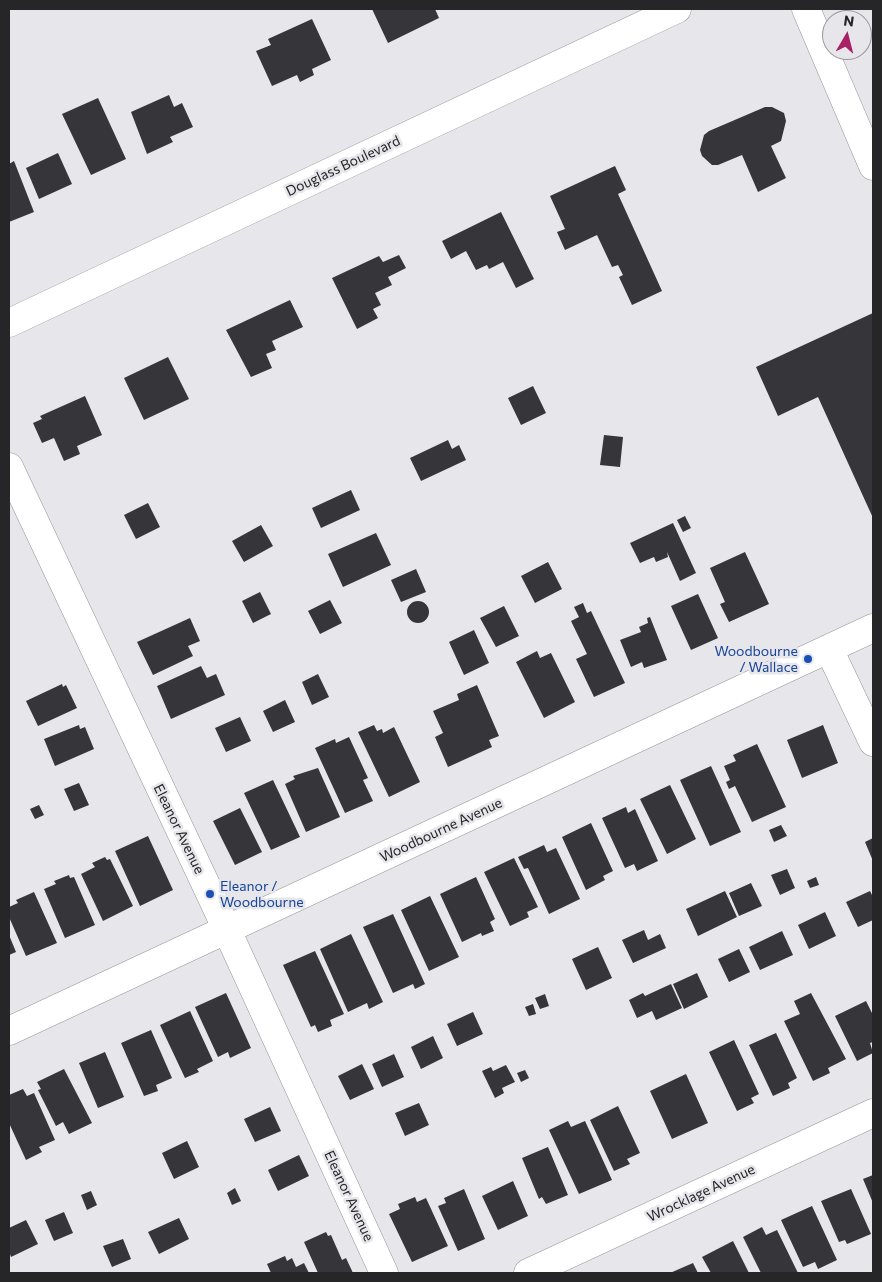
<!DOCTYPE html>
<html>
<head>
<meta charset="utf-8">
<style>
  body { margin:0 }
  #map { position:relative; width:882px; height:1282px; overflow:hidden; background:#e6e6eb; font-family:Commissioner,sans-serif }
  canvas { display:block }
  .frame { position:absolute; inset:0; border:10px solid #262628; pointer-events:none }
  .north { position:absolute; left:822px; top:10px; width:50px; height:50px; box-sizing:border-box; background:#e6e6eb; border:1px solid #99999d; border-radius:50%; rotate:8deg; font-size:14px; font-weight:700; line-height:20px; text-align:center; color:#262628 }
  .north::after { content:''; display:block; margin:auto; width:18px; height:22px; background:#aa2065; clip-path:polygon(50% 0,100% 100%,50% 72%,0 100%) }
</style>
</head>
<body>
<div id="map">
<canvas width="882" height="1282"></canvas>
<div class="frame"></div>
<div class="north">N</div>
</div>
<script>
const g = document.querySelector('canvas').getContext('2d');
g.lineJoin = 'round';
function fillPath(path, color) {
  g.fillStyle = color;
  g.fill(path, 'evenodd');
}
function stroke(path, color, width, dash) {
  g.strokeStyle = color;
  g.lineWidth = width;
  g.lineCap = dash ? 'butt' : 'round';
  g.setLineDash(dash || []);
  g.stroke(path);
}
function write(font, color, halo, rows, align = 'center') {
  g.font = font + ' Commissioner,sans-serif';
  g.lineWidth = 5;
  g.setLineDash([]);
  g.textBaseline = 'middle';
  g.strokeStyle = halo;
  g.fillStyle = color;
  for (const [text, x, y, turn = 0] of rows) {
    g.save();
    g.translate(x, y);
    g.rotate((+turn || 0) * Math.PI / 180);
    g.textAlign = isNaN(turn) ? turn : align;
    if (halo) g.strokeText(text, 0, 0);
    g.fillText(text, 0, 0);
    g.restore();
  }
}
fillPath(new Path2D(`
  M372,9H435L439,18L388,43Z
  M312,19L331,60L312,69L314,75L300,82L297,75L272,86L256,51L271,45L268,39Z
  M169,95L174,107L182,103L193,127L170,137L173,142L147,154L131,112Z
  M98,98L126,159L91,175L62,114Z
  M765,107H772L784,113L786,121L781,141L771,146L786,178L758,192L742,155L718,165H712L702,156L700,150L704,135L709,131Z
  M58,153L72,184L39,199L26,168Z
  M14,161L34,212L9,222V164Z
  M615,166L626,190L618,194L662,291L632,305L619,277L623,275L618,265L612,267L597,235L565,250L557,232L565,229L550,196Z
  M501,212L534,279L516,288L503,262L489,269L487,265L476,270L466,251L451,259L442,241Z
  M399,255L406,268L388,277L392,285L375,293L381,305L373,309L378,318L357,329L332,278L379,256L383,262Z
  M290,300L303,327L272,341L276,350L266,354L272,368L251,377L226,330Z
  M873,313V518L818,397L778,416L756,367Z
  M168,357L189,399L144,420L124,378Z
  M533,386L546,413L521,425L508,398Z
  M85,396L102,435L77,446L80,454L64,461L54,438L42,443L33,423L42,419L40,416Z
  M604,435L623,437L620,467L600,465Z
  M448,440L452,449L459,445L466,460L421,481L410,458Z
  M351,490L360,510L321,528L312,508Z
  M148,503L160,527L136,539L124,515Z
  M685,516L691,528L683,532L677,520Z
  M673,523L696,573L680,581L667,552L668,557L656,562L654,557L640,563L630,543Z
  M261,525L273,546L244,562L232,541Z
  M376,533L391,565L343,587L328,554Z
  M745,552L769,604L729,622L720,604L725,602L710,568Z
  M548,562L562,589L535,603L521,576Z
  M416,569L426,592L401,602L391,580Z
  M260,592L271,614L253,623L242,601Z
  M698,594L718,638L691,650L671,606Z
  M330,600L342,623L320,634L308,611Z
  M407 612a11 11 0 1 1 22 0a11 11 0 1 1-22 0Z
  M583,603L587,613L591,611L625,683L594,697L576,659L587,654L571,621L579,617L574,607Z
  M504,606L519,636L496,647L480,618Z
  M650,617L667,660L644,668L642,662L631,667L620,640L641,632L639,627L648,623L647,618Z
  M190,618L200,641L188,646L193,656L153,675L137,642Z
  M474,630L489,663L464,675L449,642Z
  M537,651L540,658L551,653L575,702L544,718L516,662Z
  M201,666L207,678L216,674L225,695L171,719L157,686Z
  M318,674L329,697L312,705L302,682Z
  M62,684L63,687L66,685L77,708L38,726L26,701Z
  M477,685L499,736L489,740L492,747L448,767L435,737L443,733L433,711L459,700L457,694Z
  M285,700L295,722L273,732L263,711Z
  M240,717L251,741L226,752L215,728Z
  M79,725L80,729L85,727L94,749L55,766L44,739Z
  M374,725L377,731L382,729L383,733L394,727L420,782L389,797L358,732Z
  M823,725L838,763L802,778L787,740Z
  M349,737L368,778L363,780L373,801L345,813L315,748L335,739L336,743Z
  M757,744L786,807L752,822L735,786L729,789L726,782L730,780L724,766L736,761L733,755Z
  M711,766L741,832L710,846L680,780Z
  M318,768L340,817L306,832L285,784L295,779L293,776Z
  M273,780L300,837L271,850L244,793Z
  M79,783L89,805L74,811L64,789Z
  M670,785L696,839L667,854L640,799Z
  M39,805L44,815L35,819L30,809Z
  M626,807L628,813L635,809L658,861L637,871L634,864L625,868L602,818Z
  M240,808L262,852L235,865L213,821Z
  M591,823L613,871L603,876L605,880L586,890L562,837Z
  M781,825L787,836L774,842L769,830Z
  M148,836L173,890L140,906L115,851Z
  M873,838V861L865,842Z
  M544,845L547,852L556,848L580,899L549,914L528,868L524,869L518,857Z
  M105,857L107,860L110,859L133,906L103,921L81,874L95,867L92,863Z
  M514,858L538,907L527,912L529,917L510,926L484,872Z
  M787,869L795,888L780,895L771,875Z
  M69,875L70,878L74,877L95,925L65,938L44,889L56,884L54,881Z
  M476,877L495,919L490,922L494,931L482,936L481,933L462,942L440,894Z
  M816,877L819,885L810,888L807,881Z
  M751,883L762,906L739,916L729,893Z
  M725,891L737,917L698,936L686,909Z
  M870,891L873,897V920L858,927L846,902Z
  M34,892L57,943L26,956L9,917V907L18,903L16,900Z
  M430,896L459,957L429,971L401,910Z
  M825,912L836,936L809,949L798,925Z
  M393,914L425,984L415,989L413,984L393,993L363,927Z
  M644,930L648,940L660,934L666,948L633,963L622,940Z
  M782,931L793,955L760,970L749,947Z
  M351,934L383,1002L369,1009L367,1003L348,1012L320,949Z
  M9,935L16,952L9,955Z
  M598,947L612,978L586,990L572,959Z
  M739,949L750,972L729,982L718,959Z
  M315,951L344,1014L330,1020L332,1026L318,1032L315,1025L311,1027L283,965Z
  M697,973L708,997L684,1009L673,984Z
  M671,984L682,1008L656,1020L652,1011L637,1018L629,1000L643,993L645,996Z
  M226,993L251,1048L230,1058L228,1052L218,1057L195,1007Z
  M811,993L846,1059L828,1068L830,1073L813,1081L784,1021L800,1014L794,1001Z
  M545,994L549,1006L540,1009L535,998Z
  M866,1001L873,1015V1042L870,1043L873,1053L857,1061L835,1016Z
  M533,1004L536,1014L529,1016L525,1007Z
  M190,1011L213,1061L197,1069L199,1072L185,1078L160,1025Z
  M473,1012L483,1034L457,1046L447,1024Z
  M151,1030L172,1078L156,1085L158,1091L144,1096L121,1043Z
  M776,1033L797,1078L788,1083L790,1088L773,1096L749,1045Z
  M433,1036L443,1058L421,1069L411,1047Z
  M734,1040L759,1094L751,1098L754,1103L737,1111L709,1052Z
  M105,1052L124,1097L98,1108L79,1063Z
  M394,1054L404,1077L382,1087L372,1064Z
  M362,1064L374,1089L350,1100L338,1076Z
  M506,1065L515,1082L502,1088L504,1093L495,1098L482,1071L491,1067L493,1071Z
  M64,1069L92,1123L69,1134L63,1122L56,1126L38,1090L41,1089L37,1082Z
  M525,1070L529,1078L521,1082L517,1073Z
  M686,1074L708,1123L672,1139L650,1091Z
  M23,1089L27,1096L34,1093L55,1140L39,1147L42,1152L26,1160L9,1123V1095Z
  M419,1103L429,1125L405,1136L395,1113Z
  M618,1106L640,1153L627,1159L630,1164L614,1171L590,1120Z
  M270,1107L281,1131L255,1142L244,1119Z
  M568,1121L571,1127L585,1121L612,1180L579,1194L549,1130Z
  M187,1141L199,1167L174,1179L162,1153Z
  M548,1147L568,1195L546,1204L542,1197L539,1199L522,1158Z
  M299,1155L309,1176L278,1191L268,1170Z
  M873,1175V1203L863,1179Z
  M513,1181L528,1216L498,1230L482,1196Z
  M235,1188L241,1201L232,1205L227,1193Z
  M464,1189L485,1239L458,1251L438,1206L446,1203L444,1198Z
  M851,1189L871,1234L847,1244L845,1240L839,1242L821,1201Z
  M91,1191L97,1205L87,1210L81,1195Z
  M415,1197L417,1202L426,1198L448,1246L412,1262L389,1214L400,1209L398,1204Z
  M812,1206L837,1260L818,1269L815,1262L803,1267L781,1220Z
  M64,1212L73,1233L54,1241L45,1220Z
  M179,1218L189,1239L159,1254L148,1232Z
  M26,1220L38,1244L11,1257L9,1251V1228Z
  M762,1227L766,1235L777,1230L798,1273H761L743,1237Z
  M326,1232L328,1236L331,1235L342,1260L346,1258L353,1273H318L304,1242Z
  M123,1239L131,1259L112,1267L103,1246Z
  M733,1241L749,1273H711L702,1257Z
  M285,1256L287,1261L292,1258L296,1267L304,1263L309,1273H271L267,1264Z
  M693,1263L698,1273H670Z`), '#36363a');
const minor = new Path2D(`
  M806,9L873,166
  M9,323L677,9
  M9,467L215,904L384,1273
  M829,649L873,742
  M9,1031L873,628
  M528,1273L873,1113`);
stroke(minor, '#96969a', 29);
stroke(minor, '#fff', 28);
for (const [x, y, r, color] of [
  [808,659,5,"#1a4fb4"],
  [210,894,5,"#1a4fb4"]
]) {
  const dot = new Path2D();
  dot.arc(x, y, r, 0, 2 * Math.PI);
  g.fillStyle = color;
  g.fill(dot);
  stroke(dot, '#e6e6eb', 2);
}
write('14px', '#262628', '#e6e6eb', [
  ["Douglass Boulevard",343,166,-25],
  ["Eleanor Avenue",179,829,64],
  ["Woodbourne Avenue",441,830,-25],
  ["Wrocklage Avenue",701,1193,-25],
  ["Eleanor Avenue",349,1196,65]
]);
write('14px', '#164399', '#e6e6eb', [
  ["Woodbourne",798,651],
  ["/ Wallace",798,667],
  ["Eleanor /",220,886,"left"],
  ["Woodbourne",220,902,"left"]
], 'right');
</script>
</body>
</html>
